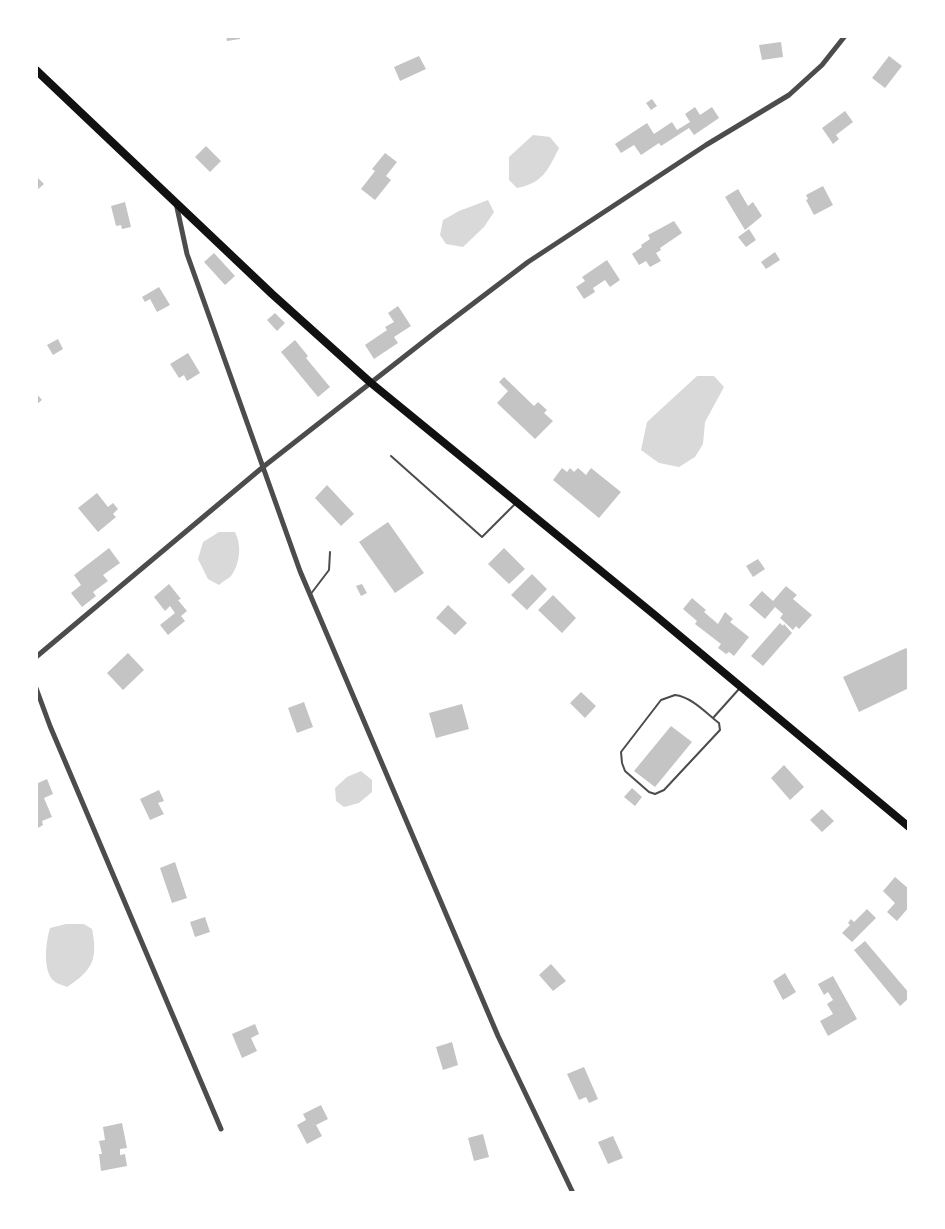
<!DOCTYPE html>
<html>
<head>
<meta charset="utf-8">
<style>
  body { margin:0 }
  #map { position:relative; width:945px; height:1229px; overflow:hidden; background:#fff; font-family:"PT Serif",serif }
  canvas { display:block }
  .frame { position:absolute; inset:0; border:38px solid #fff; pointer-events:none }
</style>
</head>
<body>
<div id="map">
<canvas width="945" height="1229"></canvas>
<div class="frame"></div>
</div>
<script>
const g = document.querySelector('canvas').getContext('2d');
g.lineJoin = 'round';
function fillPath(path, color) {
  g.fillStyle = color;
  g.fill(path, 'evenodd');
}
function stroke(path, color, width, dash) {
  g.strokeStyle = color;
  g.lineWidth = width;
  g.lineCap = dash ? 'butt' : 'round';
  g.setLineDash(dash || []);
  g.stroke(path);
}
fillPath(new Path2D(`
  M533,135L550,137L559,148C548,170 543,183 517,188L509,180V157Z
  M488,200L494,212L484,227L463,247L446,244L440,235L443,220L459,211Z
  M697,376H714L724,387L705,422L703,444L695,457L679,467L659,463L641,450L647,422Z
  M219,532H235C242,545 240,564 231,576C228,579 222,582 219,585L208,579L198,559L203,542Z
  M361,771L372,780V792L359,803L344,807L336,801L335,788L347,777Z
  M66,924H84L92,929C98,959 93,970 67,987C63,985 57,984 54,981C42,971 46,941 50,928Z`), '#d9d9d9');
fillPath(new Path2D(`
  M226,36H240V39L227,41Z
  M781,42L783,57L762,60L759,45Z
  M419,56L426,69L400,81L394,67Z
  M889,56L902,66L885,88L872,78Z
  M652,99L657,106L651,110L646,103Z
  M695,107L700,115L712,107L719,118L694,135L689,128L661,146L659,143L641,155L634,145L621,153L615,144L647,123L654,134L672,122L677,130L690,122L685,114Z
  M845,111L853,122L836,135L839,139L833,144L822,128Z
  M206,146L221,161L210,172L195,157Z
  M385,153L397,162L386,176L391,180L375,200L361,189L375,171L372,169Z
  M36,176L44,184L36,191Z
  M823,186L833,205L814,215L806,200L808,199L806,195Z
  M738,189L748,206L753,202L762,216L745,230L725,197Z
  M125,202L131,227L122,229L121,225L116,226L111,206Z
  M674,221L682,233L660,248L661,250L656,253L661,261L650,267L646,261L639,265L632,254L642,247L641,245L650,239L648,235Z
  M749,229L756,240L746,247L738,237Z
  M775,252L780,260L766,269L761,262Z
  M214,253L235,276L225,285L204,262Z
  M607,260L620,280L610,287L605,280L593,288L595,292L584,299L576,287L585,281L582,277Z
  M159,287L170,305L157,312L150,299L145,302L142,297Z
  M398,306L411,326L394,337L398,343L374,359L365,345L387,330L385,327L394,322L388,313Z
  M275,313L285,323L277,331L267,320Z
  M58,339L63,349L53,355L47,345Z
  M295,340L308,356L306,358L330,387L318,397L281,352Z
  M188,353L200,373L187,381L184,375L179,378L170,364Z
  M504,377L534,406L538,402L547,410L544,413L553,421L535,439L497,403L508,391L499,382Z
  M36,393L42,400L36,405Z
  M562,468L567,472L570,468L574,472L578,468L586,475L591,468L621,492L599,518L553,480Z
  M327,485L354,514L341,526L315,498Z
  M97,493L108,507L113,503L118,509L113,514L116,517L98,532L78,508Z
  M388,522L424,573L395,593L359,542Z
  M109,548L120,563L103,575L108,581L93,592L96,596L82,607L71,593L81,585L74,575Z
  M504,548L525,569L509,584L488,564Z
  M758,559L765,569L753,577L746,566Z
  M532,574L547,589L527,610L511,595Z
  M169,584L181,599L178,600L187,611L181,616L185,621L168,635L160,625L175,613L170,606L165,611L154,597Z
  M362,584L367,593L361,596L356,586Z
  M786,586L797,595L793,599L812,615L799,629L796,626L793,630L780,618L783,614L775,607L765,619L749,605L762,591L773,601Z
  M553,595L576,618L562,633L538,610Z
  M692,598L706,610L704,612L718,624L725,612L733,619L730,622L749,637L734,656L729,652L726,654L718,648L721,644L695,624L697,621L683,609Z
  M448,605L467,623L455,635L436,618Z
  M780,623L783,626L784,624L792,633L763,666L751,656Z
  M906,648L909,653V688L859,712L843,677Z
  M128,653L144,670L123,690L107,673Z
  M581,692L596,706L585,718L570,703Z
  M304,702L313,727L297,733L288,708Z
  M462,704L469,729L436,738L429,713Z
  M671,726L692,742L655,787L634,771Z
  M784,765L804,787L790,800L771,778Z
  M47,779L53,794L44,798L52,817L42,821L43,825L36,829V784Z
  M632,788L642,797L635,806L624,797Z
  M159,790L164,801L158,803L164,814L150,820L140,799Z
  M822,809L834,821L822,832L810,820Z
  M175,862L187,898L172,903L160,868Z
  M895,877L909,889V907L897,921L887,912L895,903L883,891Z
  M867,909L876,918L852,942L842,933L850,925L848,923L851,919L854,922Z
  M205,917L210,932L195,937L190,922Z
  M865,941L909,993V998L900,1006L854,950Z
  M551,964L566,981L553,991L539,975Z
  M785,973L796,992L783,1000L773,981Z
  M833,976L857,1019L828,1036L820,1021L833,1014L827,1004L833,1000L828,992L824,995L818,984Z
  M255,1024L259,1034L251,1038L257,1051L242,1058L232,1034Z
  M452,1042L458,1065L443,1070L436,1047Z
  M584,1067L598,1099L589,1103L586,1097L579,1100L567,1074Z
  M321,1105L328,1119L316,1125L322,1136L307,1144L297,1125L306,1120L303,1114Z
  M122,1123L127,1148L120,1149V1155L125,1154L127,1166L101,1171L99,1154H102L99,1141L105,1140L103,1127Z
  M483,1134L489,1157L474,1161L468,1138Z
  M613,1136L623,1158L608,1164L598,1142Z`), '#c4c4c4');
stroke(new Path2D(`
  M391,456L482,537L515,504
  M310,595L329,570L330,552
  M675,695C692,697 706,713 719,723L720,730L664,790L655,794L649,792L625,771L622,763L621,752L661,700Z
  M713,718L739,689`), '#4c4c4c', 2);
stroke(new Path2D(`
  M176,203L187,254L300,571L498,1036L573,1193
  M36,657L263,467L437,331L528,262L706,145L789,95L822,65L845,36
  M36,688L50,726L221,1129`), '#4c4c4c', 5);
stroke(new Path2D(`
  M36,70L272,294L371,383L656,616L909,827`), '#111', 8);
</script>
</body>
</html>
